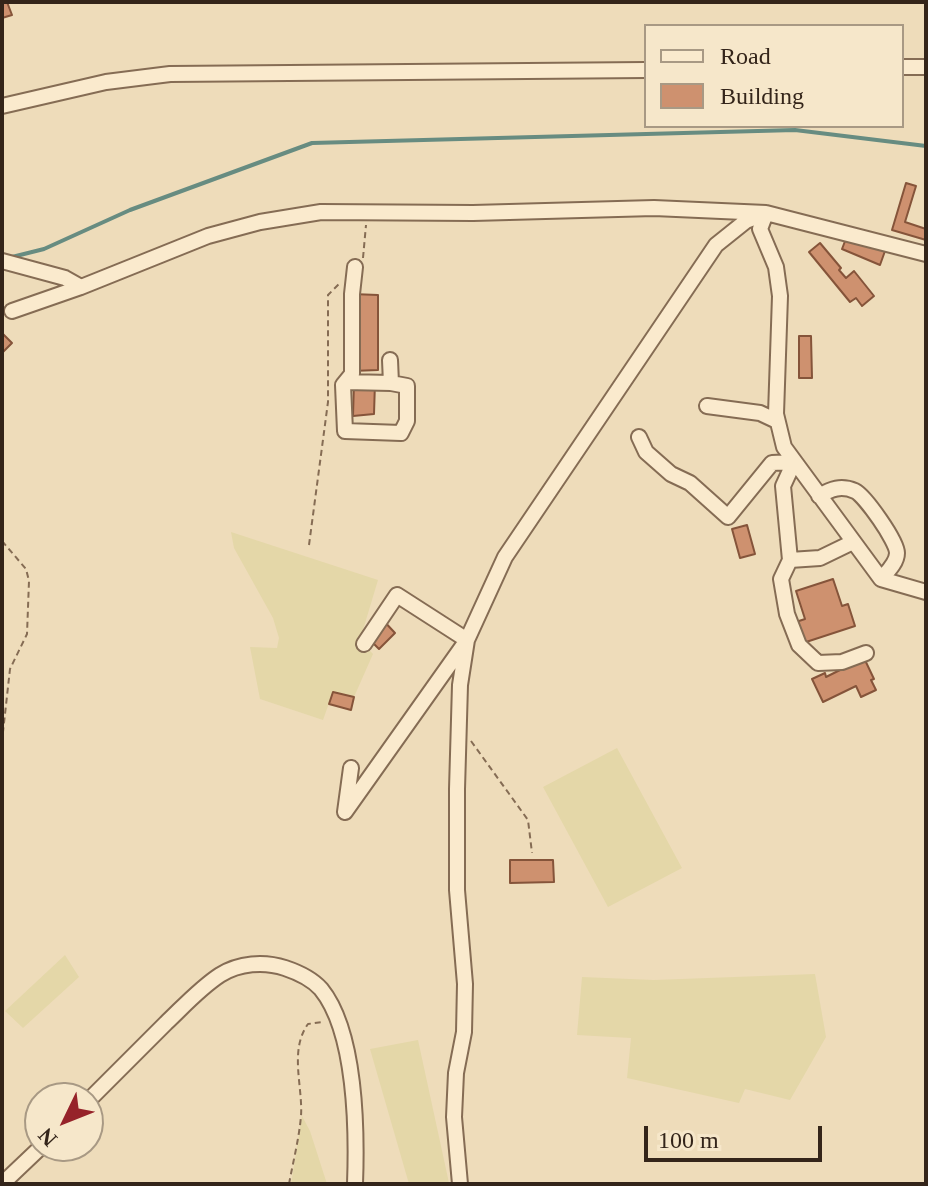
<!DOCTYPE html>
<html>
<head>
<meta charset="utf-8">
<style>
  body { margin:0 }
  #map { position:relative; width:928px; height:1186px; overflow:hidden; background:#eedcba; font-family:Georgia,serif }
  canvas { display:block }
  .frame { position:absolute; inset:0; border:4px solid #34251a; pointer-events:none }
  .legend { position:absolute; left:644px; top:24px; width:260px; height:104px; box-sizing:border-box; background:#f6e7ca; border:2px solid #a89984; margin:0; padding:10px 14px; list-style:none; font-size:24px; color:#34251a }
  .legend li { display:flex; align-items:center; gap:16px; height:40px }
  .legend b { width:40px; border:2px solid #a89984 }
  .north { position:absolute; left:24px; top:1082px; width:80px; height:80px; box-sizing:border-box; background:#f6e7ca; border:2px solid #a89984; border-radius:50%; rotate:227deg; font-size:22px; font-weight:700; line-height:32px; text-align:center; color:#34251a }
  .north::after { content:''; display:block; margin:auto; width:28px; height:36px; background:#96232a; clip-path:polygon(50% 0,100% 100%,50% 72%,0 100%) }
  .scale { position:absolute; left:644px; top:1126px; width:178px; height:36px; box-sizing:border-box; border:4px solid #34251a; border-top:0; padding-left:10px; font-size:24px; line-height:28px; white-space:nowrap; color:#34251a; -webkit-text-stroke:6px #f6e7ca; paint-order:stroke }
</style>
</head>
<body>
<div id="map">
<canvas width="928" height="1186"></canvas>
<div class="frame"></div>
<ul class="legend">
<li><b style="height:10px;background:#faeacd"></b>Road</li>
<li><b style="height:22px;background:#ce916f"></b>Building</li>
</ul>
<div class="north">N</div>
<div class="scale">100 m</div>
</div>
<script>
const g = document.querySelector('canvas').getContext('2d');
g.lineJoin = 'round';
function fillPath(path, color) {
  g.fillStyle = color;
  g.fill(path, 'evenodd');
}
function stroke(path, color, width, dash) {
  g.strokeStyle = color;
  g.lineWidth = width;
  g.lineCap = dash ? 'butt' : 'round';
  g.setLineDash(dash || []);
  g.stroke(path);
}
fillPath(new Path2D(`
  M231,532L378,580L360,640L373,654L354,697L333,692L323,720L260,699L250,647L277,648L279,638L273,618L234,548Z
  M617,748L682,868L608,907L543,787Z
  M65,955L79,977L23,1028L5,1011Z
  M815,974L826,1037L790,1100L745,1089L739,1103L627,1078L631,1038L577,1035L582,977L654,980Z
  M418,1040L449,1183V1184H409L370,1049Z
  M302,1116L310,1131L327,1184H291Z`), '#e4d7a8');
stroke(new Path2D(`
  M8,258L44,249L130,210L312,143L795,130L926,146`), '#678c81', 4);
const building = new Path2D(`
  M2,2H7L12,15L2,18Z
  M906,183L916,186L905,222L926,229V240L892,230Z
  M847,236L885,251L880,265L842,249Z
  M820,243L841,268L839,270L846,278L854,271L874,296L862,306L856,298L850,302L809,252Z
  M352,294L378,295V370L352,371Z
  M2,333L12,343L2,353Z
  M799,336H811L812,378H799Z
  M354,382H375L374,414L353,416Z
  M747,525L755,554L740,558L732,529Z
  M833,579L842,606L848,604L855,626L800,644L796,622L805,619L796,591Z
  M381,618L395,633L379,649L368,638Z
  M864,658L874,679L871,680L876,690L861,697L856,686L823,702L812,679L825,673L826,677Z
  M333,692L354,697L351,710L329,704Z
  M510,860H553L554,882L510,883Z`);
fillPath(building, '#ce916f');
stroke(building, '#85543a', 2);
const minor = new Path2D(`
  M902,67H926
  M2,106L106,82L170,74L646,70
  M2,261L65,278L81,287L208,236L260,222L321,212L473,213L654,208L766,213L760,229L776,267L780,296L776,414L784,447L881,579L926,592
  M355,267L352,294V374L343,385L345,431L401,433L407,421V386L391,383L390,360
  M12,311L81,287
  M346,382L391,383
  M707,406L760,413L777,421
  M639,437L646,452L671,474L690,483L728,517L772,463L794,462L783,486L790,560L781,579L787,614L799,645L818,663L842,662L866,653
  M819,496C831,489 841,485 855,491C865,496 897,541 897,553C897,563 887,572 881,579
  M790,560L820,558L853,542
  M351,768L345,812L467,640L397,595L364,644
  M88,1101C114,1075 140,1049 166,1023C183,1007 200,988 220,975C239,963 264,961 285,968C297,972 312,979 321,989C356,1032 357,1130 355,1184
  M2,1184L42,1146
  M460,1184L454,1117L456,1073L464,1032L465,984L457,890V789L460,685L467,640L505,557L716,245L746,221L766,213L926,254`);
stroke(minor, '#856c54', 18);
stroke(new Path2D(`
  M363,258L366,225
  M2,541L26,569L29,581L27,634L10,669L2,741
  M309,545L328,402V295L339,284
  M471,741L528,820L532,853
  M2,855L3,857
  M289,1184C293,1162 299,1139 301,1116C303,1087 289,1050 308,1024L323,1022`), '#856c54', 2, [6, 4]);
stroke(minor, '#faeacd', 14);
</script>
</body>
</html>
